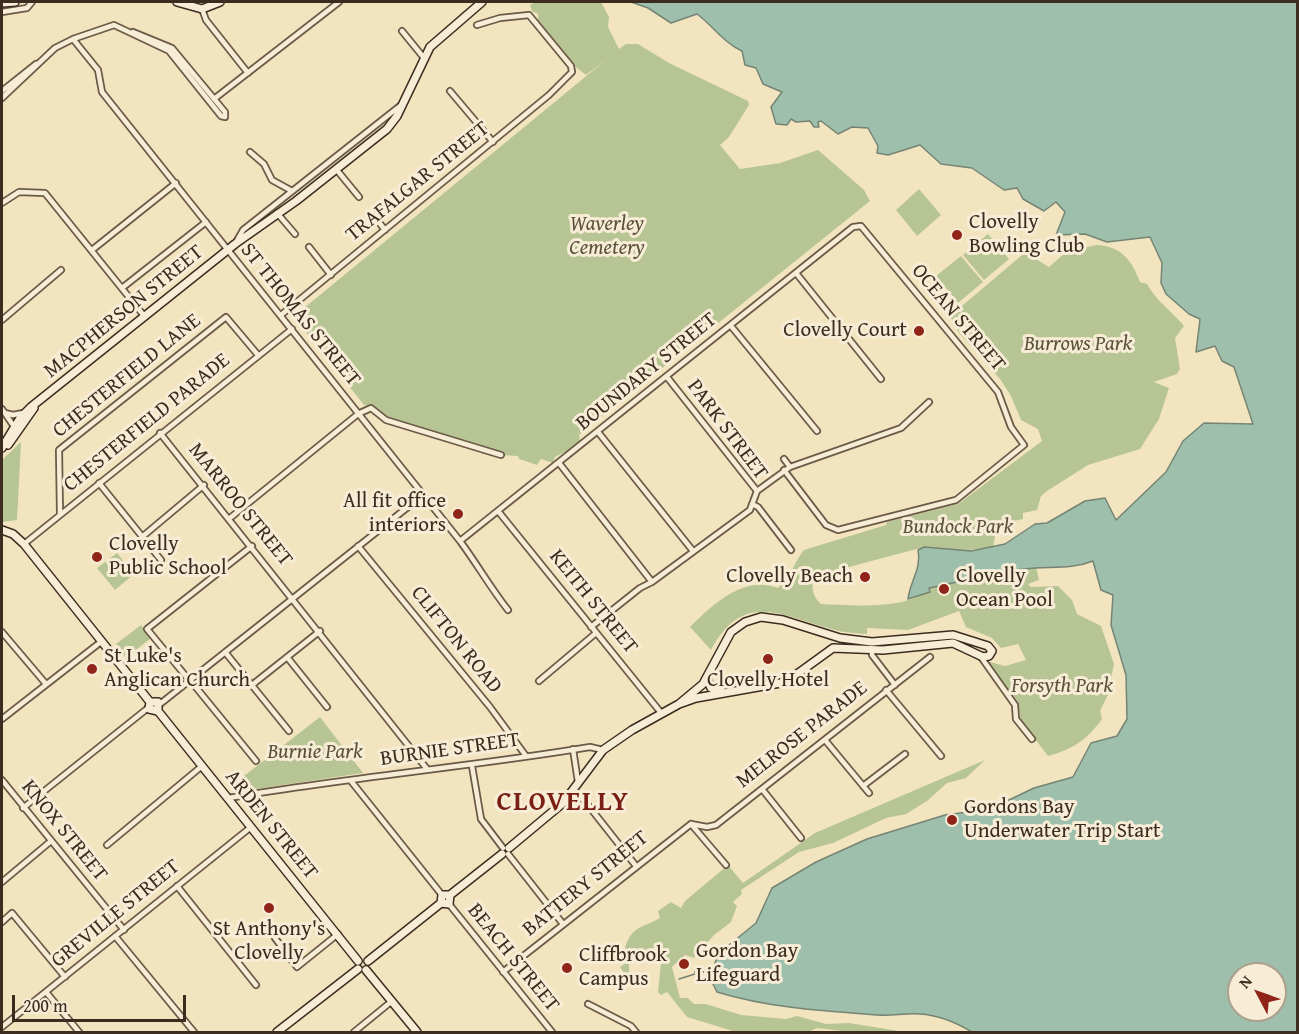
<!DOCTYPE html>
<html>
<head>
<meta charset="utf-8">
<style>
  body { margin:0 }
  #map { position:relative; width:1299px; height:1034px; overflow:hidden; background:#f3e4c0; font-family:"Gentium Book Plus",serif }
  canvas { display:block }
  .frame { position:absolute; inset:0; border:3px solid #3c2c1f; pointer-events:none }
  .north { position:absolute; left:1227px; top:962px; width:60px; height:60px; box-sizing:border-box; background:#f7edd6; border:2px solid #aca08d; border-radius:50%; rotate:311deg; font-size:16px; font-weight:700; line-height:24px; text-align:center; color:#3c2c1f }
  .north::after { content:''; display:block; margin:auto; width:21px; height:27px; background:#8f2418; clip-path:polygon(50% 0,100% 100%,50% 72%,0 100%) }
  .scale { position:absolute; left:12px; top:995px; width:174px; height:27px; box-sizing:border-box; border:3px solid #3c2c1f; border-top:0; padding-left:8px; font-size:18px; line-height:21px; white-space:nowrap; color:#3c2c1f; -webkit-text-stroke:4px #f7edd6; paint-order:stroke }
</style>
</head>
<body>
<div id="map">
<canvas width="1299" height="1034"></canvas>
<div class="frame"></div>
<div class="north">N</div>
<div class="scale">200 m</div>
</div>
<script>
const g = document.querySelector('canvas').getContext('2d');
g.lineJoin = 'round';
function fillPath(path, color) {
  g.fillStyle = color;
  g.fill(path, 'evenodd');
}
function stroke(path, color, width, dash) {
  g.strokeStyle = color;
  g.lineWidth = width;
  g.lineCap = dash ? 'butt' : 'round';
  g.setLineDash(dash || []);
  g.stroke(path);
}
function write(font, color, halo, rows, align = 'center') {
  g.font = font + ' "Gentium Book Plus",serif';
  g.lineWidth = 6;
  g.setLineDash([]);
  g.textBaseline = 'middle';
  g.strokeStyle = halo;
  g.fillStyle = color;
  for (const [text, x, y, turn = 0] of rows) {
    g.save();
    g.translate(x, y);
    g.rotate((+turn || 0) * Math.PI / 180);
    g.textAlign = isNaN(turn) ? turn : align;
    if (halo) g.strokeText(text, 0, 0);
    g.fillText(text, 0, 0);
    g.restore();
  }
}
fillPath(new Path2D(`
  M536,2H601L609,17L608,27L619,49L626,44H638L669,63L748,101L749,105L729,137L720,145L740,169L780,163L818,150L864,190L870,201L579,435L580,441L575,447L555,457L553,463L541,459L537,465L519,459L518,456L498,455L486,447L388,417L372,406L364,405L297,321L298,313L607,59L586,75L576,67L538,20V14L532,11L530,5Z
  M919,189L941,215L917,236L896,210Z
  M988,234L1009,259L984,280L963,255Z
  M1096,245C1121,246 1132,260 1140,282L1147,284C1158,303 1170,309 1184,326L1175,338L1180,369L1177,374L1154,382L1169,388L1159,419L1140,449L1088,465L1047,491L1041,496L1037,510L1023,513V519L1001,524L996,531L993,547L960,551L924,547L834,571L812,579C813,590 812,596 821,604C848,605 910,611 929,588L1036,567L1039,580L1028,584L1031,587L1058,586L1072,600L1077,614L1101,626L1114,664L1111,678L1114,682L1100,711L1102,719C1088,739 1072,750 1048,756L1020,719L1018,702L988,664L990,662L1005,666L1026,660L1018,644L1001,648L992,638L966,627L959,611L908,630L867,628V634C856,633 845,633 835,630C783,617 744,588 711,650L690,627C713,604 744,575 778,588C792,578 793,563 804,550L886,525L887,522L958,504L1042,441L1038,429L1021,420L1011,396L1000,379L959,333L950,316L1028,250L1034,258L1049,267L1066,252Z
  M961,256L983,282L958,303L936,276Z
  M21,442L17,520L2,522V460Z
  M117,553L134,574L115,590L97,568Z
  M141,625L151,638L126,658L116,644Z
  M320,717L363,773L236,792L231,786Z
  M985,760L966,778L947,783L927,801L906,814L886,818L833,843L799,852L741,890L742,894L733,902L737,906L731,922L714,935L694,958L685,955L672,967L680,998H688L694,1004H706L741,1015L786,1019L797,1016L826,1024L849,1023L905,1032H851L817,1028L808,1032H736L687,1017L667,992L661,995L658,992L661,963L646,962V959L639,957L634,963H629V974L626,976L620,967L630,960L625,948C632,925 643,928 660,918L658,911L671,902L681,908L685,901L728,865L743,883L815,833Z`), '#b7c595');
const water = new Path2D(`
  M631,2H1297V1032H972C957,1023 937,1015 920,1014C906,1013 892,1016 878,1015C823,1011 769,1008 717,992L710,978L718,954L756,923L772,888L816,862L867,839L945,815L990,809L1034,788L1073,777L1091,743L1117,736L1127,719L1126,675L1111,625L1113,595L1101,590L1093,561C1071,570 1049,566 1025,569C992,572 961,582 929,588L930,592L908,599C910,581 922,568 918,550L924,547L971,551L1005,544L1035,524L1047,523L1085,501L1105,498L1116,520L1166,472L1183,441L1204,423L1253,424L1234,367L1222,361L1215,346L1196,352L1200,319L1189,314L1166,294L1161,283L1162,263L1150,237L1107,242L1085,234L1056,235L1065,212L1056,202L1044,211L1023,199L1017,188L1004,190L972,168L941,164L920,145L888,155L877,153L878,146L868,128L852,127L838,134L821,121L818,122L819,127H814L810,121L796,122L791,119L787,125L776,124L771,107L782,92L763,84L756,68L745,65L742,51C724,43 713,26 697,14L671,23L648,8ZM1239,974H1275V1010H1239Z`);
fillPath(water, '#9dbfac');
stroke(water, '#768474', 1.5);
stroke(new Path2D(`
  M679,979L695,974V971L703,972L713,968`), '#768474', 1.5);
const street = new Path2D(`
  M202,9L206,20L248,73
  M2,12L27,8L32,2
  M402,31L424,58
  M133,32L172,48L225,112V117
  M73,39L98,70L102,92L460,541C477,564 490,587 508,610
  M2,91L36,64
  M450,91L493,142
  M2,98L55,48L73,39L114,25L169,51L221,116L225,117
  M214,99L339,2
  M250,152L264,164L272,180L292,191
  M336,169L359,197
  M2,203L19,192L45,193L145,317
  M277,213L295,234
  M374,216L385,230
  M235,244L243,230L400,106
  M309,247L331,275
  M92,250L176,183
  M796,273L881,379
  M122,288L206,222
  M281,315L549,95L572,72L571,66L529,15L500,18L477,25
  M2,320L61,270
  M731,326L817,431
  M2,409L15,428
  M5,413L13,415L23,413
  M598,432L693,551
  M160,433L427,769
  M784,459L790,467
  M559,463L652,582
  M99,483L161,560
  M757,491L790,467L901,428L929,402
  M752,504L758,507L791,550
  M498,511L662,714
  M60,514L59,450L226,317L258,355
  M230,518L358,414L371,408L386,420L501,455
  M142,537L204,485
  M460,541L853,227L861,226L998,392L1011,427L1024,445L956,500L838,530L826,525L784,470
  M24,544L292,329
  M358,546L490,707L526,756
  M591,627L640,588L652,582L750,510L757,491L667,377
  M2,632L46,684
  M872,650V655L895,685
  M225,652L289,731
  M287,657L327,707
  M981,657L1015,705L1016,719L1032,739
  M189,680L147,629L252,546
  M190,680L256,761
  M539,681L596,633
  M252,685L320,631
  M886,690L941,756
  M160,704L423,495
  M2,719L102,641
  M825,740L869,793
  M573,749L578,782
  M472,766L481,819L503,848
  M2,780L124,930
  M351,781L442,895
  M863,786L905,754
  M762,789L801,838
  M571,792L584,800L636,866
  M228,798C349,777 470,767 590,747L603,750
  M23,808L148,708
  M691,824L707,827L716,825L930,657
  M691,824L726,865
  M107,845L202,766
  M508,854L563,924
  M2,882L51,841
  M177,886L256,985
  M449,904L552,1032
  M2,922L12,913L65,977
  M115,936L194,1032
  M275,938L297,967L338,934
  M503,972L691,824
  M46,992L79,1032
  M588,1004L631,1026L636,1032
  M2,1027L251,827
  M354,1032L392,1001`);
const secondary = new Path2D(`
  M177,2L202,9L220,2
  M2,3L15,2
  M8,445L34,408
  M2,448L20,418L31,407L235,244L296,201L387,129L397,116L430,47L482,2
  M2,530L13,534L24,544L150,702
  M707,679L711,688L722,692
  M150,702H158V711
  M150,702L149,709L158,711
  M158,711L358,961
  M509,848L563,803L603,750L632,730L679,704L696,698L786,682L833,648L883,650L953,643L983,657L989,656L992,651L988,646L953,635L872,642L840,638L783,620L761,617L745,622L731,632L703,684L679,704
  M450,895L502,854
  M441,903L449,904L450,895
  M441,903L442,895H450
  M368,961L441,903
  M366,970L417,1032
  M277,1032L358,969`);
stroke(street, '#6a5a47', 8);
stroke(secondary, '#3c2c1f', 10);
stroke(street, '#f7edd6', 4.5);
stroke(secondary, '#f7edd6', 7);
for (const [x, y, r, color] of [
  [957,235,6,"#8f2418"],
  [919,331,6,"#8f2418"],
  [458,514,6,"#8f2418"],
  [97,557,6,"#8f2418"],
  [865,577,6,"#8f2418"],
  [944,589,6,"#8f2418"],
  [768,659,6,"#8f2418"],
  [92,669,6,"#8f2418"],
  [952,820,6,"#8f2418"],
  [269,908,6,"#8f2418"],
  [684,964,6,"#8f2418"],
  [567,968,6,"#8f2418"]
]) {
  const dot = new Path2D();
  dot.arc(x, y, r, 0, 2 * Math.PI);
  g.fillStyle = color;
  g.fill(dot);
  stroke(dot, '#f7edd6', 2);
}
write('21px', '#3c2c1f', '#f7edd6', [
  ["TRAFALGAR STREET",418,182,-39],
  ["MACPHERSON STREET",124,312,-39],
  ["ST THOMAS STREET",300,315,51],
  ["OCEAN STREET",958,318,50],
  ["BOUNDARY STREET",647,372,-39],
  ["CHESTERFIELD LANE",127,376,-39],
  ["CHESTERFIELD PARADE",147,423,-39],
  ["PARK STREET",727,430,53],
  ["MARROO STREET",240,505,51],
  ["KEITH STREET",593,602,51],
  ["CLIFTON ROAD",456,640,51],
  ["MELROSE PARADE",802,735,-38],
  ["BURNIE STREET",450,750,-8],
  ["ARDEN STREET",271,825,51],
  ["KNOX STREET",64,831,51],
  ["BATTERY STREET",586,884,-39],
  ["GREVILLE STREET",116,914,-39],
  ["BEACH STREET",513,958,51]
]);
write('21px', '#3c2c1f', '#f7edd6', [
  ["Clovelly",969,223],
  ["Bowling Club",969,247],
  ["Clovelly Court",907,331,"right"],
  ["All fit office",446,502,"right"],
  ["interiors",446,526,"right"],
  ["Clovelly",109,545],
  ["Public School",109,569],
  ["Clovelly Beach",853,577,"right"],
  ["Clovelly",956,577],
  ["Ocean Pool",956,601],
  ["St Luke's",104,657],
  ["Anglican Church",104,681],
  ["Clovelly Hotel",768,681,"center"],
  ["Gordons Bay",964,808],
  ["Underwater Trip Start",964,832],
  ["St Anthony's",269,930,"center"],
  ["Clovelly",269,954,"center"],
  ["Gordon Bay",696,952],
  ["Lifeguard",696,976],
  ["Cliffbrook",579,956],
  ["Campus",579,980]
], 'left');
write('italic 21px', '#5b523c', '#f7edd6', [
  ["Waverley",607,225],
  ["Cemetery",607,249],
  ["Burrows Park",1078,345],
  ["Bundock Park",958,528],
  ["Forsyth Park",1062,687],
  ["Burnie Park",315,753]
]);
g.letterSpacing = '1.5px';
write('bold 27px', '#7a1f14', '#f7edd6', [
  ["CLOVELLY",563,803]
]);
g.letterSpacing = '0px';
</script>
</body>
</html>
